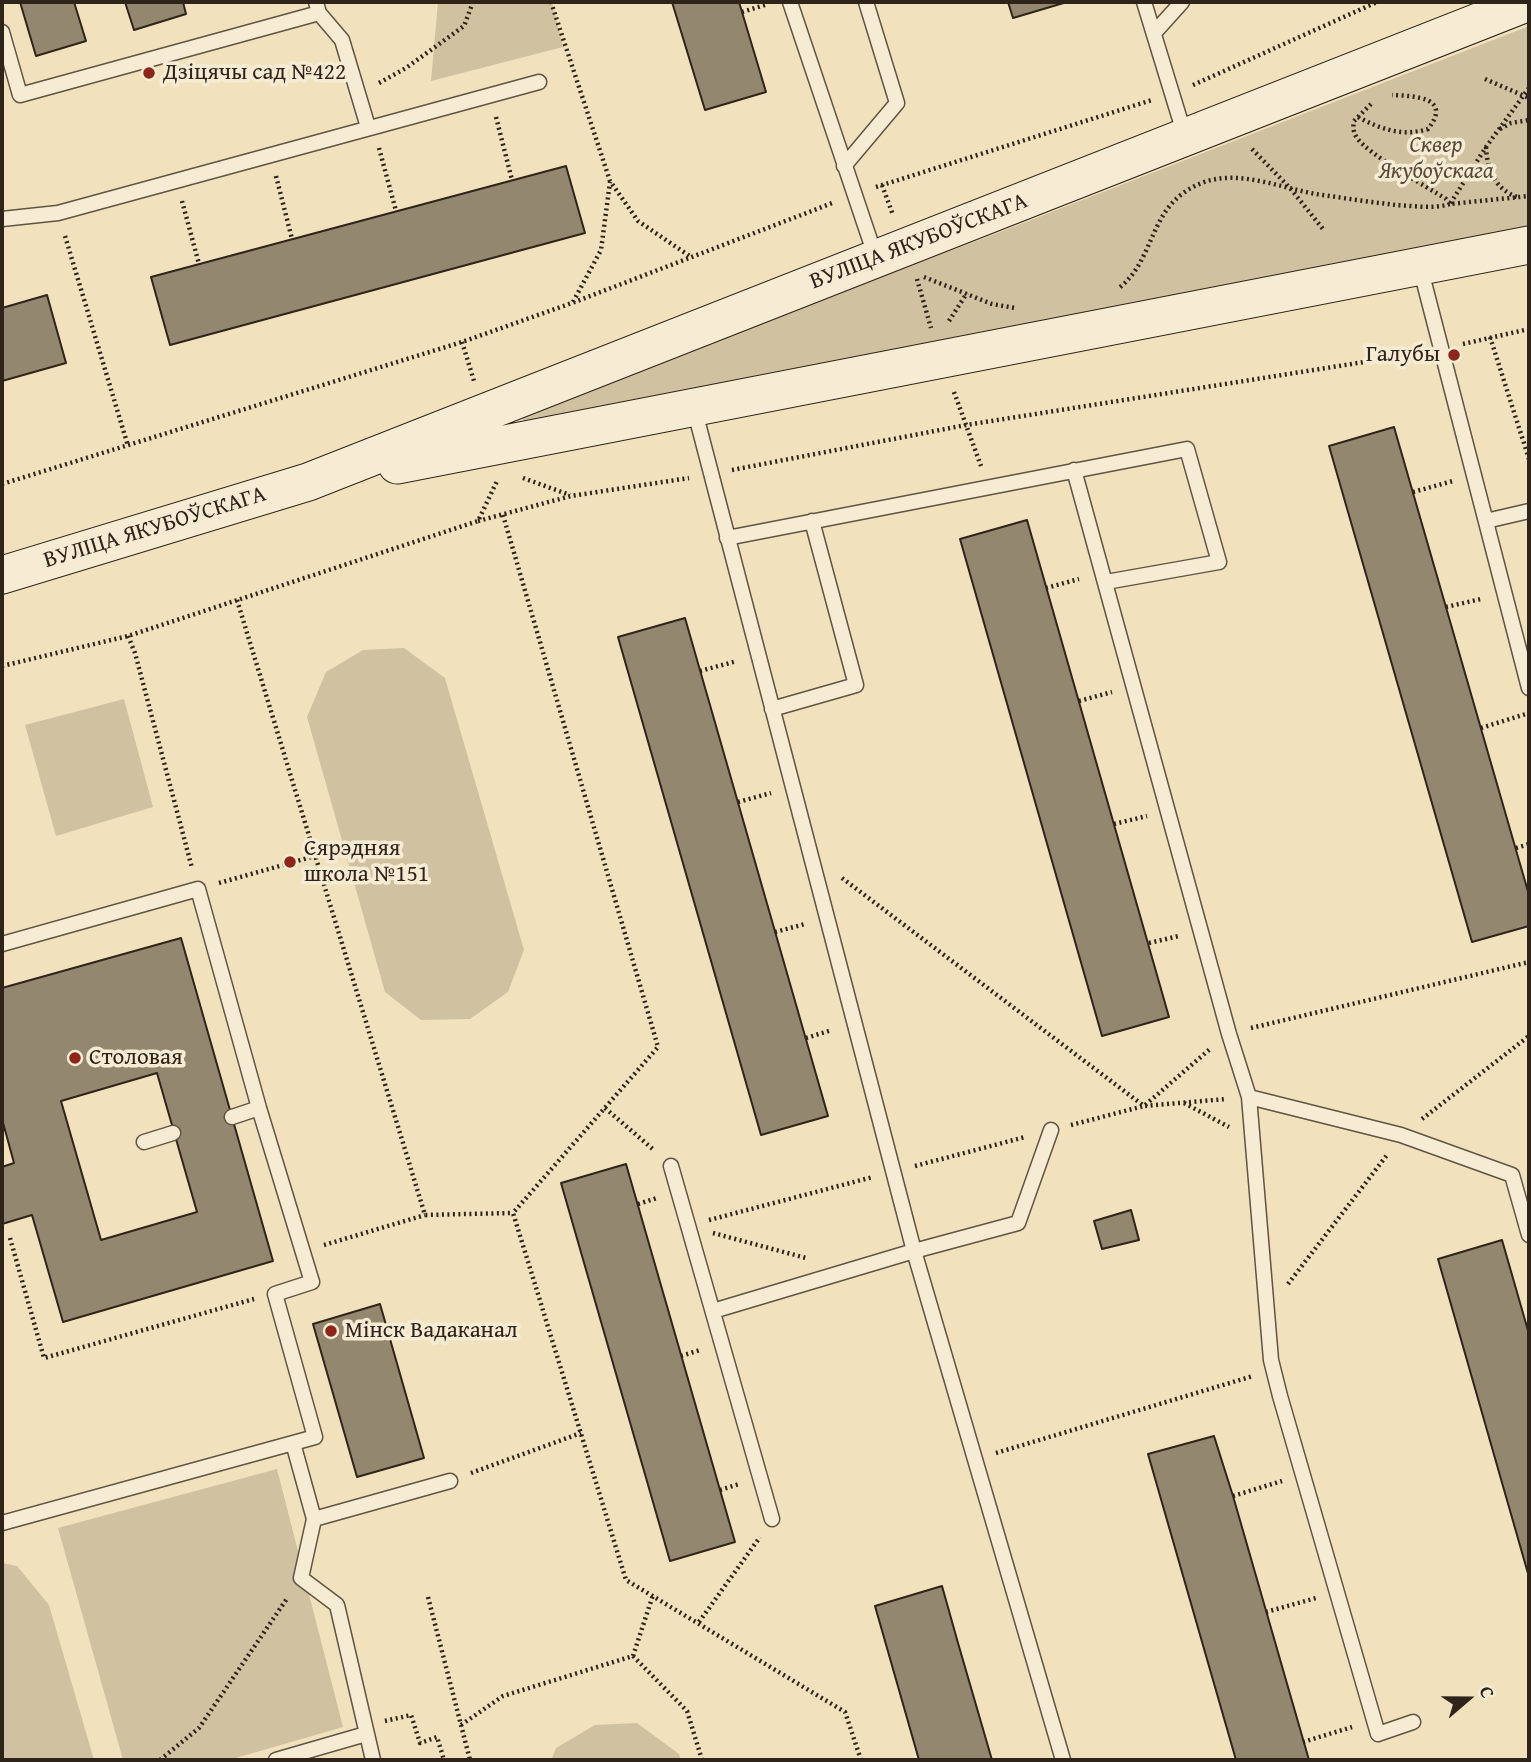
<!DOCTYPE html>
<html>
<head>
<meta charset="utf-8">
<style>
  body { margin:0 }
  #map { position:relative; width:1531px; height:1762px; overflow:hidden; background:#f1e2bd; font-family:"Gentium Book Plus",serif }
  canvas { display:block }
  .frame { position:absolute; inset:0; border:4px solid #2f241a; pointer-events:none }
  .north { position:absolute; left:1433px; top:1664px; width:70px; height:70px; -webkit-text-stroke:5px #f6ecd4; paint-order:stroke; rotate:70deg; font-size:19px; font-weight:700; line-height:28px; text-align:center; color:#2f241a }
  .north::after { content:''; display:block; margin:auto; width:24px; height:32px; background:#2f241a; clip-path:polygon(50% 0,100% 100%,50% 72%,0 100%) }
</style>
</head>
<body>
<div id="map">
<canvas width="1531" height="1762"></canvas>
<div class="frame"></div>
<div class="north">С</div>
</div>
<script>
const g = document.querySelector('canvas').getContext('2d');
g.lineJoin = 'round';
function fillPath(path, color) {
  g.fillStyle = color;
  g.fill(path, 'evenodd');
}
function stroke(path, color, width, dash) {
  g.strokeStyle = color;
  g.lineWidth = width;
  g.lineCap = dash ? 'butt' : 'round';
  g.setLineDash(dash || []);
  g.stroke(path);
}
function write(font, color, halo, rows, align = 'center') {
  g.font = font + ' "Gentium Book Plus",serif';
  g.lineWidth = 7;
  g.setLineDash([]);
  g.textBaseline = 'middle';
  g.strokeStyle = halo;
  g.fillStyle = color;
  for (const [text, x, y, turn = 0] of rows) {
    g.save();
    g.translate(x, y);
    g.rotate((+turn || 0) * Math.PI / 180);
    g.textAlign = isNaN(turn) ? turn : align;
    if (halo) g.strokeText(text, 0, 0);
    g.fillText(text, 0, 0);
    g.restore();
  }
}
fillPath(new Path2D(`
  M438,2H552L563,47L431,81Z
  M1529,26V235L524,421L521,414L1026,222Z
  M404,648L445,678L524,950L508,992L470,1019L421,1020L385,992L307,717L326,672L363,650Z
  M124,699L153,807L56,836L25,725Z
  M277,1469L343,1727L229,1760H123L58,1528Z
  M2,1563L17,1566L49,1605L94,1760H2Z
  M637,1723L679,1754L681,1760H551L556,1748L595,1725Z`), '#d0c2a1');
const building = new Path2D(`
  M20,2H74L86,41L36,56Z
  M125,2H183L186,14L134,30Z
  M672,2H739L766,92L705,110Z
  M1008,2H1067L1013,18Z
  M566,166L585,233L170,345L151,277Z
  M47,295L66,363L2,381V308Z
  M1394,427L1529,895V926L1472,942L1329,446Z
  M1027,520L1169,1017L1102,1036L960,539Z
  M685,618L828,1116L761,1135L618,637Z
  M181,938L273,1261L63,1322L32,1215L2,1224V1167L14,1163L2,1119V988ZM157,1073L197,1212L101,1240L61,1101Z
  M626,1164L735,1542L670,1561L561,1183Z
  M1131,1210L1139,1240L1102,1249L1094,1221Z
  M1502,1240L1529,1334V1577L1438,1259Z
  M380,1304L424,1458L357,1477L313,1324Z
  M1214,1436L1233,1496L1309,1760H1236L1148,1454Z
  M942,1586L958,1643L992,1760H919L875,1606Z`);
fillPath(building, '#94876f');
stroke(building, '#2f241a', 2);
const lane = new Path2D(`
  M316,2L319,13L342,40L368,127
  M790,2L876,258
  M1144,2L1185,136
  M2,32L20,95L319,13
  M1154,33L1182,2
  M844,166L897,103L866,2
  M2,219L58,213L539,82
  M1420,267L1529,688
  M694,408L914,1251L1063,1760
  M1074,470L1229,1034L1249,1097L1271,1360L1280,1396L1378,1734L1413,1722
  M1486,521L1529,511
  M727,538L1187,449L1219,562L1106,582
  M772,709L856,685L812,521
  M2,944L198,889L259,1108L312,1282L275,1294L315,1437L2,1523
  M1249,1097L1401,1135L1512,1175L1529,1235
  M232,1117L259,1108
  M144,1142L173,1133
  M671,1166L772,1519
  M713,1311L914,1251L1018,1223L1051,1130
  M293,1443L314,1519L301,1578L337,1605L373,1760
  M314,1519L450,1481
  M276,1760L366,1734`);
const secondary = new Path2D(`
  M397,465L1529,245
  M2,575L308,482L1529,2`);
stroke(lane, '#605443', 17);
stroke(secondary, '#2f241a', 39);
stroke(new Path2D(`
  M551,2L610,181L638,221L691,257
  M742,12L768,4
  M1485,79L1529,98
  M379,83L406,68L464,26L473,2
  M1193,85L1377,2
  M1529,88L1486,147L1450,204L1529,196
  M1371,104L1354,121C1353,127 1353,132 1357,138C1369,155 1426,186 1446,199L1450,204
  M496,117L512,180
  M1358,117C1380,129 1403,137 1428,129C1453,97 1414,96 1392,95
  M1500,129L1511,123L1529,120
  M1486,147C1487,170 1495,189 1517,197
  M379,148L396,211
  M1252,149L1290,188L1323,229
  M276,176L292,239
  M882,185L893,215
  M876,187L1152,100
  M182,201L199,264
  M65,236L128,446
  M924,277L992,304L1015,308
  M917,279L931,328
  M1120,287C1151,263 1150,218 1182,194C1224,162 1271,186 1316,194C1343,198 1370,202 1396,205C1414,206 1433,209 1450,204
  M573,302L601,250L610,182
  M949,321L967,293
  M1490,337L1529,459
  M462,342L474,381
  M1463,344L1529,329
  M954,392L981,466
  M732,470L966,425L1421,353
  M523,478L570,495
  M2,484L462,342L572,303L835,202
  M1413,492L1453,481
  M503,515L658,1047L513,1213L626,1580L845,1712L861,1760
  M478,521L571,496L689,478
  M1046,588L1079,579
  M237,600L425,1215L513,1213
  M1446,607L1481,599
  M128,636L135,653L192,868
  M2,666L128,636L478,521L498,479
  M700,671L737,661
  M1079,701L1112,692
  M1481,728L1529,713
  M738,802L771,793
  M1114,824L1147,816
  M1516,848L1529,844
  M842,878L1144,1106L1226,1099
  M219,883L315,856
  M775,932L805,924
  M1149,943L1179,936
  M1251,1028L1529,962
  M806,1038L832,1030
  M1184,1103L1229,1127
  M605,1108L655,1151
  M1422,1119L1529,1036
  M1071,1125L1144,1106L1210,1049
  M915,1166L1025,1137
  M638,1204L657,1198
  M709,1220L873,1177
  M713,1233L806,1258
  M10,1238L44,1358L254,1299
  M324,1245L425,1215
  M1288,1284L1387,1155
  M681,1356L700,1350
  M996,1453L1253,1376
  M471,1473L581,1433
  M720,1490L739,1484
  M1233,1496L1282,1481
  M428,1597L470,1760
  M1266,1612L1316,1598
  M699,1622L760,1537
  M633,1656L687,1711L702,1760
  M385,1721L411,1715L420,1743L437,1737L444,1760
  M461,1725L503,1696L633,1656L653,1595
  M1303,1742L1352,1727
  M160,1760L199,1728L288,1597`), '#2f241a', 4.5, [2, 3.5]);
stroke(lane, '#f6ecd4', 14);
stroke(secondary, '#f6ecd4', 37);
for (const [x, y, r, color] of [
  [149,73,7,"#8f2418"],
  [1454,355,7,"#8f2418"],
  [290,862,7,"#8f2418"],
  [75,1058,7,"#8f2418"],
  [331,1331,7,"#8f2418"]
]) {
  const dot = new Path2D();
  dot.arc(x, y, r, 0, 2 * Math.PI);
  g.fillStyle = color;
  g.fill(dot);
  stroke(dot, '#f6ecd4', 2.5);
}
write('23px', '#2f241a', '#f6ecd4', [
  ["Дзіцячы сад №422",163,73],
  ["Галубы",1440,355,"right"],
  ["Сярэдняя",304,849],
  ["школа №151",304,875],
  ["Столовая",89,1058],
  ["Мінск Вадаканал",345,1331]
], 'left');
write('italic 23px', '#574c3c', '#f6ecd4', [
  ["Сквер",1436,146],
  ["Якубоўскага",1436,172]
]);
write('23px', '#2f241a', '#f6ecd4', [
  ["ВУЛІЦА ЯКУБОЎСКАГА",919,242,-21],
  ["ВУЛІЦА ЯКУБОЎСКАГА",155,528,-17]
]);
</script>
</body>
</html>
